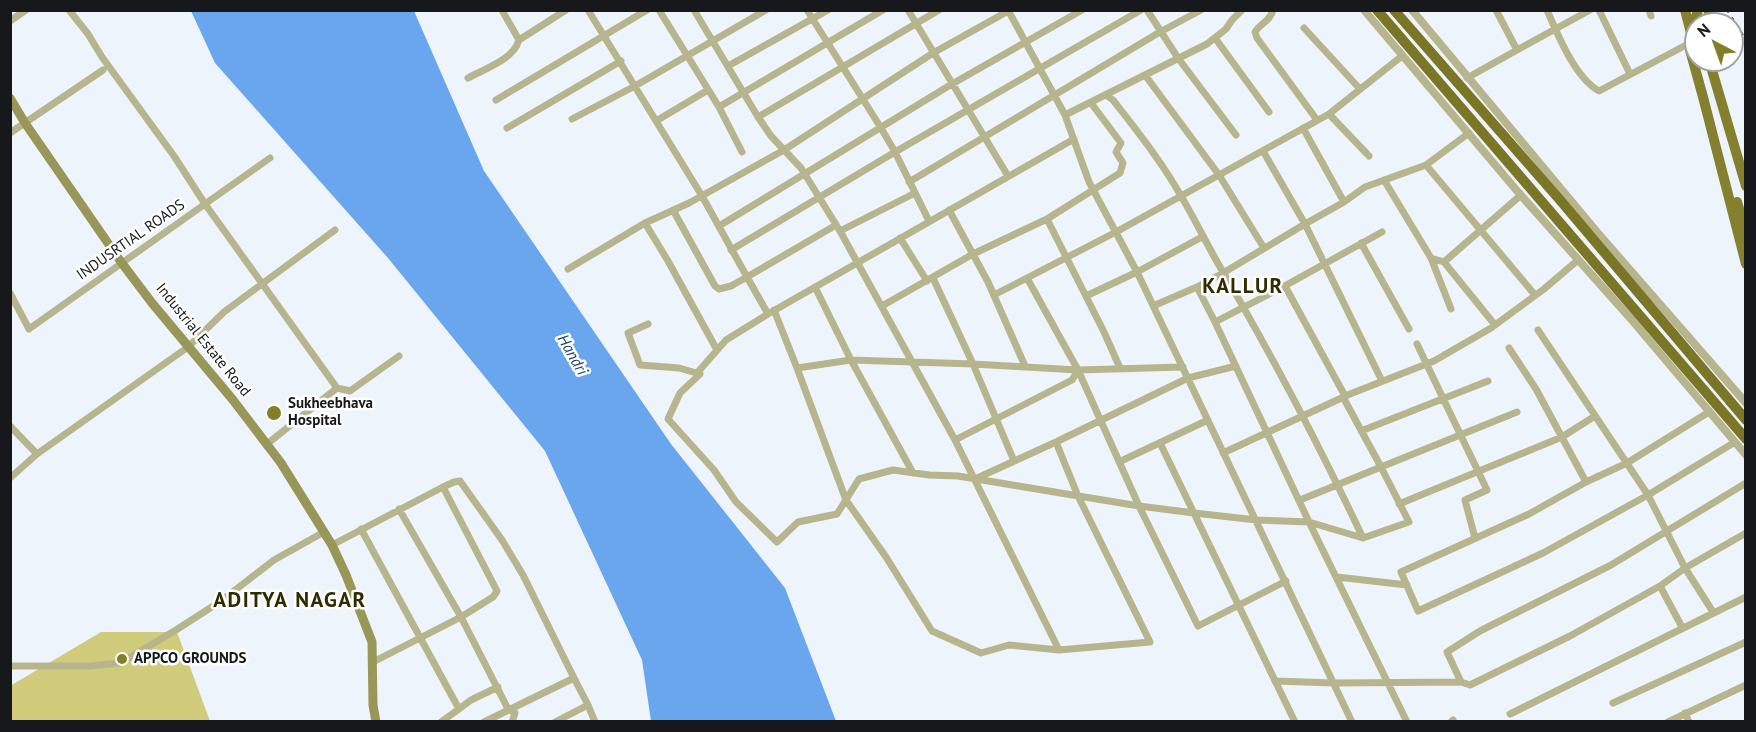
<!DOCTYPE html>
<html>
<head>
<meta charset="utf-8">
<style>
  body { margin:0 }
  #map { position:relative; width:1756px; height:732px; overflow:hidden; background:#eef4fc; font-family:"PT Sans",sans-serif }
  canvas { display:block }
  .frame { position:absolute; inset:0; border:12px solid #16181b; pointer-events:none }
  .north { position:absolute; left:1684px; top:12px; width:60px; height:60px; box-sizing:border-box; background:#fff; border:2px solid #a2a3a4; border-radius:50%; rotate:319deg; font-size:16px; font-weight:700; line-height:24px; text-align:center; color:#16181b }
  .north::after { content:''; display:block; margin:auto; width:21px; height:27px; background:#837f26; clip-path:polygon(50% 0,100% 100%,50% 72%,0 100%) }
</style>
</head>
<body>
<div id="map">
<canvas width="1756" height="732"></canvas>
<div class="frame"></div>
<div class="north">N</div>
</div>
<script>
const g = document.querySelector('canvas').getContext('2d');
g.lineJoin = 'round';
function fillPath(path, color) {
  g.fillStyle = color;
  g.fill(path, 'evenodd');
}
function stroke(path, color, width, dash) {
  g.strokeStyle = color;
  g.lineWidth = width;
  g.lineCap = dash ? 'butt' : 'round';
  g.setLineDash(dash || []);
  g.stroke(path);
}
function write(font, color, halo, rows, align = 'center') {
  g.font = font + ' "PT Sans",sans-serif';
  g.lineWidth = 5;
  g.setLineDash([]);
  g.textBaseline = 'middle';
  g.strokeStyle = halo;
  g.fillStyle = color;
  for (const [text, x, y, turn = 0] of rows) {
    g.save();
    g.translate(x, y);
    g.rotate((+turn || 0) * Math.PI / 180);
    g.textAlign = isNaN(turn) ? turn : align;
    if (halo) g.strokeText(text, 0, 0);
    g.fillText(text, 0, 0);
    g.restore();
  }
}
fillPath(new Path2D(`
  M101,632H177L210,721H11L10,686Z`), '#d0cc7b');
fillPath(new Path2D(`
  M191,11H414L484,171L671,444L785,588L836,721H651L642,660L545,451L388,258L215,63Z`), '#69a6ed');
stroke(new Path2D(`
  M588,10L702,196L747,277L836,225
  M659,10L719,107L742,152
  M694,10L758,117L771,136L801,168L840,231L955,440L1059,650L1150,642L1078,496L1056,442
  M807,10L881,128L895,152L929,221
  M908,10L1008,176
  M1008,10L1065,115L1089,182L1137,272L1352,722
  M1147,10L1178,58L1236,135
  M1273,10C1271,20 1260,24 1255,32L1257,38L1317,120
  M1496,10L1517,50
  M1547,10C1558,35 1575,78 1599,91L1690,43
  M1599,10L1630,74
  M1649,10L1651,16
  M503,12L519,40L566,10
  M10,21L26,10
  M1304,28L1360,89
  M1215,38L1269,112
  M728,66L828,10
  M1145,75L1219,175L1264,248
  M468,78C486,68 513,60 519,40
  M1467,78L1517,50L1590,10
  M1106,95L1113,100C1137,131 1162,162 1181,196C1196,221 1208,247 1223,272C1274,359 1320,447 1363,538L1409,522L1381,467L1517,412
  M496,100L647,10
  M1091,103L1121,143L1116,152L1123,163L1120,173L1047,219L1104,332L1120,368
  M719,107L883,10
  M1329,114L1369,156
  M1065,115L1207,44L1226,29L1232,20L1242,10
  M758,117L939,10
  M572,119L635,86L766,10
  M656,121L708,90
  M507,128L621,61
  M1303,128L1344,202
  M10,133L103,70
  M1263,151L1305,224L1382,381
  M1426,165L1535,295
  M1384,180L1431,258L1444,262L1495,325
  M909,182L1160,32L1201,10
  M673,210L715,286L719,289L731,286L747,277L768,314
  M949,210L988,282L1025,366
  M645,223L668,261L717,350
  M719,226L952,84L1082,10
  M840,231L915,193
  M900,238L927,281
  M1361,243L1409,329
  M731,250L895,152L1141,10
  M1431,258L1451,309
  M1444,262L1521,195
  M568,269L645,223L689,203L784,150L933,53L1010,10
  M933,278L973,364L1014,461
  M1027,278L1078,370L1139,506L1198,626L1286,581
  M1285,286L1345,396
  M815,287L851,360L913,473
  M1197,287L1215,322L1309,522L1407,722
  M10,293L29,329L205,204L174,156L102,57L88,34L69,10
  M994,295L1116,232L1329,114L1402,56
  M1086,296L1137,272L1202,237
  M882,306L973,254L1047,219
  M1153,306L1197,287L1223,273L1305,224L1344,202L1365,187L1426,165L1469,133
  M774,310L797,368L851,360L973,364L1078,370L1183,367
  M1215,322L1281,288L1382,232
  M648,324L628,333L640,365L679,368L700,374L680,393L668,419L714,470L736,502L777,542L798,522L837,514L859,479L893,470L929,475L958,476L1139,506L1194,513L1257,520L1309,522L1363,538
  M1538,330L1648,495L1685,568L1713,612
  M1417,344L1487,490L1465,500L1475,538
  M1509,348L1536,389L1586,482
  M797,368L846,500L886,557L932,631L981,653L1009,645L1059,650
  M697,373L726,340L768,314L1074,139
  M337,388L350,391L399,356
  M1709,412L1627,463L1586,482L1529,514L1401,572L1418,611L1543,553L1648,495L1735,442
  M10,426L37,454L10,478
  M1361,431L1488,381
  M955,440L1072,380L1078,370
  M1160,443L1295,722
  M267,444L337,388L205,204L270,158
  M1223,453L1350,394L1434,361L1491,328L1544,289L1578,260
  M37,454L188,347L224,312L335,230
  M1119,462L1208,420
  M975,479L1056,442L1188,378L1236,366
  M443,487L454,482L460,481L502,540L523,575L574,678L484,722
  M1300,500L1381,467L1343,397
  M1399,504L1562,437L1595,416
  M361,529L459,709L441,722
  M332,545L443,487L497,591L493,597L461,617L508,709L515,713L512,722
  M1337,577L1407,585
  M1660,586L1682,627
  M373,662L461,617L399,509
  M10,666H90L120,663L176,630L221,601L274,560L324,532
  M1275,681L1334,683L1461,682L1470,685L1570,636L1660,586L1685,568L1746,533
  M1461,682L1447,652L1480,631L1611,565L1746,483
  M1613,703L1746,642
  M588,705L595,722
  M459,709L471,700L498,687
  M1685,713L1689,722
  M1510,714L1746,597
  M555,722L588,705L574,678
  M1451,722L1453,720
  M1668,722L1746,685`), '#b7b58d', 7);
stroke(new Path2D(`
  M1364,10L1518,192L1631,319L1746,455
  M1412,10L1597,232L1746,403`), '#b7b58d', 8);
stroke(new Path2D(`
  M10,98L25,123L121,262L152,303L233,400L281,463L332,545L346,575L372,642L373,705L376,722`), '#999758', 9);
stroke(new Path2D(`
  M1685,10L1691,33
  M1698,10L1693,27L1690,50L1703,97L1746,264
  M1708,24L1709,10
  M1709,60L1746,186
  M1737,202L1746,233`), '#85802d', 10);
stroke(new Path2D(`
  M1377,10L1746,439
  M1394,10L1560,200L1746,420`), '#7b7625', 10);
stroke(new Path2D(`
  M1727,10L1746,40`), '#323438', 2, [3, 6]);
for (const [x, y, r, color] of [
  [274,413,8,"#837f26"],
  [122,659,6,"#837f26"]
]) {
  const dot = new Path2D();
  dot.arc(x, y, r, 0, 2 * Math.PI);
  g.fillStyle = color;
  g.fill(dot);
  stroke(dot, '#fff', 2);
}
write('15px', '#16181b', '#fff', [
  ["INDUSRTIAL ROADS",131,240,-35],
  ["Industrial Estate Road",203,340,51]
]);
write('bold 15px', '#16181b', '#fff', [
  ["Sukheebhava",288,404],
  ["Hospital",288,421],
  ["APPCO GROUNDS",134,659]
], 'left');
write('italic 16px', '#194371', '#fff', [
  ["Handri",572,355,60]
]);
g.letterSpacing = '1.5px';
write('bold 21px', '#2e2c01', '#fff', [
  ["KALLUR",1243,287],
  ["ADITYA NAGAR",290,601]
]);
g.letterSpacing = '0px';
</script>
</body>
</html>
